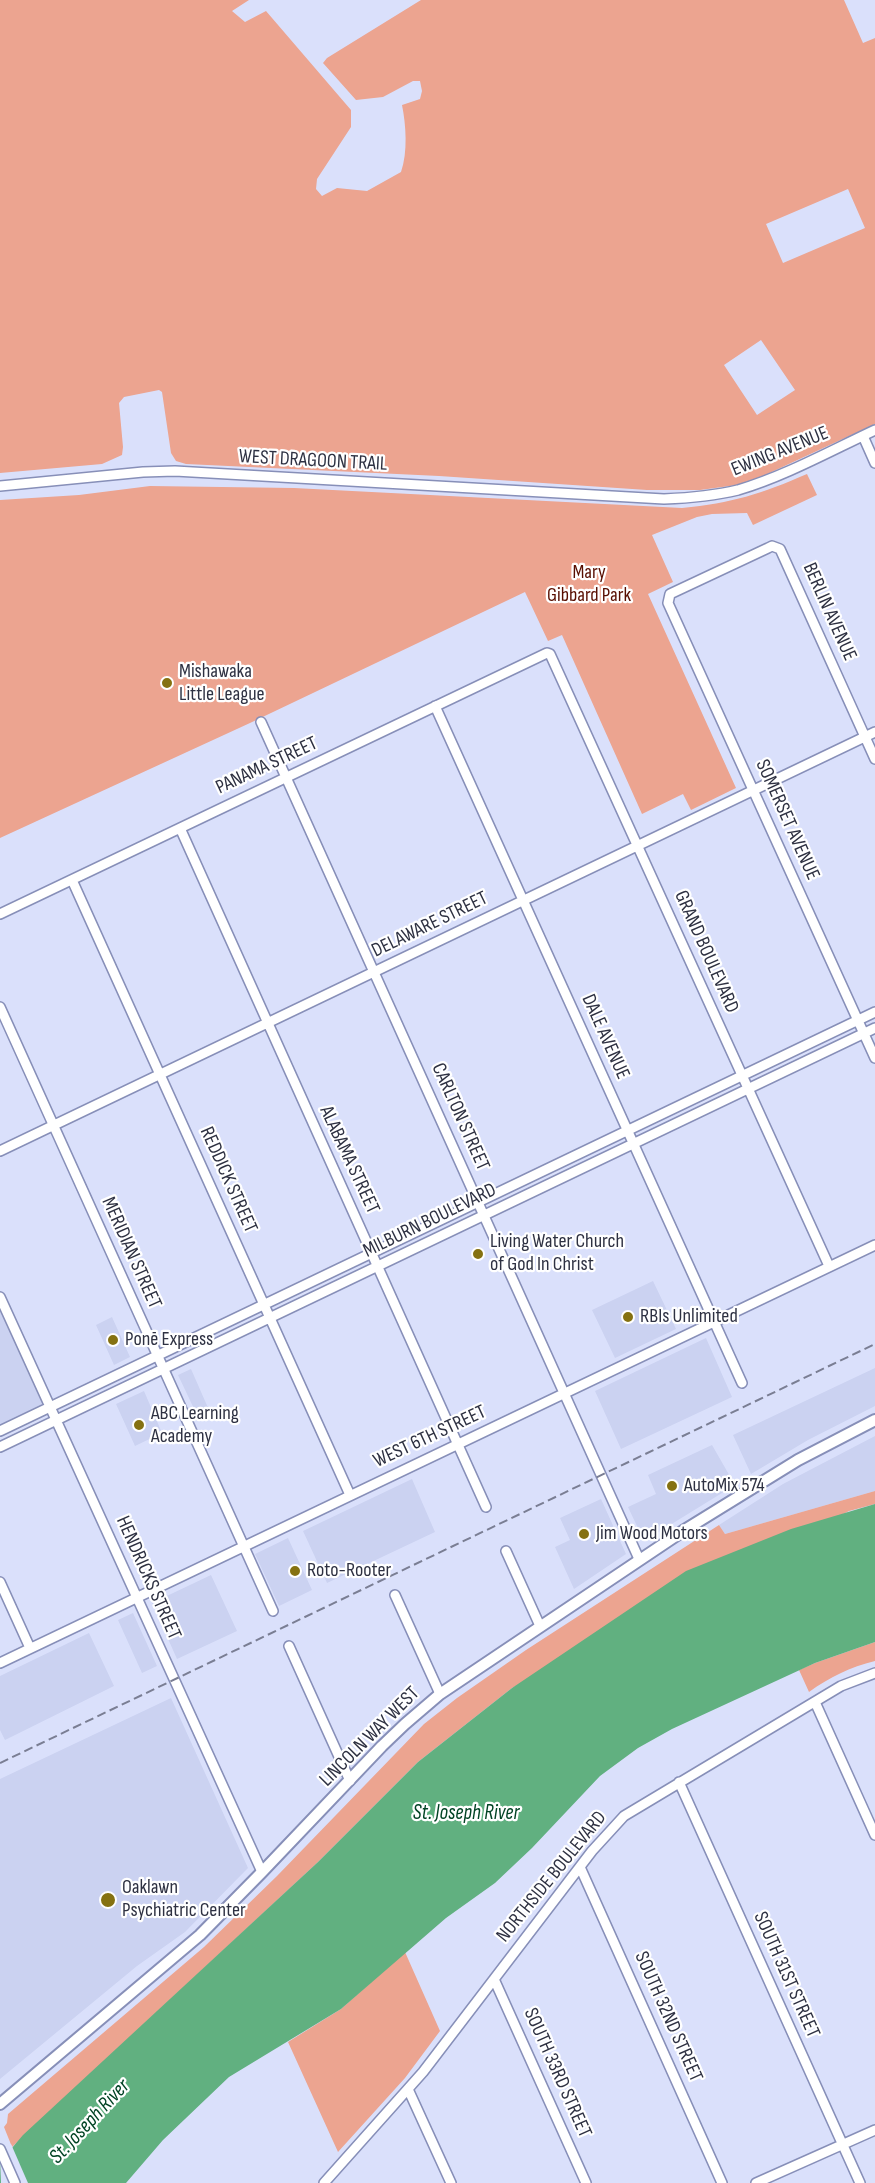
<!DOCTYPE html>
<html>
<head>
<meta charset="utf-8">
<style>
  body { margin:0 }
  canvas { display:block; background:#dae0fb }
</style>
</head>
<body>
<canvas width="875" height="2183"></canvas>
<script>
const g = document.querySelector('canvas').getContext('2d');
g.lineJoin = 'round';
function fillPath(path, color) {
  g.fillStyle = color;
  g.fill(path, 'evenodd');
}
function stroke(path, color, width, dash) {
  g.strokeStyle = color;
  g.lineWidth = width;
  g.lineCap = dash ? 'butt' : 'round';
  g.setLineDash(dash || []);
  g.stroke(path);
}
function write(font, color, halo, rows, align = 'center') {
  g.font = font + ' "Sofia Sans Condensed",sans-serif';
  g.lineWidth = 4.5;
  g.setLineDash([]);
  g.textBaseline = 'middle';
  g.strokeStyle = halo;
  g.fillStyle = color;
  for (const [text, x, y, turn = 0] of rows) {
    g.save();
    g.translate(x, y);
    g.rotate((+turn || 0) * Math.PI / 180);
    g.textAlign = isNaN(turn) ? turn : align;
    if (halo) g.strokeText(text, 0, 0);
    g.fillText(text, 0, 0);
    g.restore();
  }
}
fillPath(new Path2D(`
  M653,1281L676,1329L615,1358L592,1310Z
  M0,1307L43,1401L40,1408L0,1427Z
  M112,1317L130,1357L114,1365L96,1325Z
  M706,1338L732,1397L621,1449L595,1391Z
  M875,1368V1406L808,1440L751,1474L733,1435Z
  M191,1369L209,1410L197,1415L178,1375Z
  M144,1391L162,1433L135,1446L116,1404Z
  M875,1436V1491L725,1534L719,1525L783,1484Z
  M712,1445L735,1485L644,1541L628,1507L656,1494L648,1475Z
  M412,1479L435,1532L327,1583L303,1531Z
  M601,1499L626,1554L574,1589L555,1547L570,1540L560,1518Z
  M288,1538L312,1590L279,1606L255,1554Z
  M211,1575L237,1631L177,1659L152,1603Z
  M133,1613L157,1666L142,1673L118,1620Z
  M89,1633L114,1686L5,1740L0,1730V1676Z
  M171,1698L248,1868L185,1932L137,1966L0,2079V1779Z`), '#cbd2f1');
fillPath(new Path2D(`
  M0,0H249L232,11L245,22L266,11L351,110V127L317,179L316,189L322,196L337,188L367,191L401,172C408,152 406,125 402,105L420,99L422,91L420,81H413L383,97L356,100L323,63L327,58L421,0H844L863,43L875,38V424L763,476L737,485L700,490H647L439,476L186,464L176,461L171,453L162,392L159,390L124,397L119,403L123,447L122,455L102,464L0,473ZM848,189L865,228L783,263L766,224ZM761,340L795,390L757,415L724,365Z
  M807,474L817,495L753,525L747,513L712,514L697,517L652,535L673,582L648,594L736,788L691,810L683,794L642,814L562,635L548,641L525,592L250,723L0,838V500L79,495L150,486L294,488L682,508C732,503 761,494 807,474Z
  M875,1491V1504L849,1511L512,1688L418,1762L318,1862L12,2147L4,2127L7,2123L8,2114L204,1947L277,1876L424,1724L457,1698L526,1650L719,1525L725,1534Z
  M875,1642V1661C850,1667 830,1677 809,1692L799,1670L815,1663Z
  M405,1952L440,2031L405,2078L338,2152L288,2042L341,2009Z`), '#eca490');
fillPath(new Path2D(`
  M875,1504V1642L815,1663L672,1729L638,1748L600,1776L532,1848L495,1883L446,1918L341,2009L229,2077L163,2140L126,2183H0V2162L23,2135L318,1862L418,1762L512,1688L686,1571L791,1529Z`), '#61b080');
fillPath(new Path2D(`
  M11,2144L28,2183H1L0,2158Z`), '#dae0fb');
const minor = new Path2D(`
  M863,436L875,463
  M0,486L143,472L175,471L664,499C689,498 713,496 738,490C785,476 830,451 875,430
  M435,706L742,1383
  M261,722L639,1559
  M875,759L780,549L772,546L768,548L670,594L668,603L875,1058
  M180,828L486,1507
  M72,880L350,1495
  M0,914L547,653L550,654L829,1266
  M0,1007L273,1611
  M0,1151L875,732
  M0,1297L262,1872
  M0,1431L875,1012
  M0,1447L875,1028
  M506,1551L540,1626
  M0,1582L30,1648
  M395,1595L440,1694
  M289,1646L350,1781
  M0,1663L875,1245
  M815,1702L875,1835
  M679,1782L860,2183
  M580,1867L722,2183
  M494,1979L586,2183
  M408,2089L451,2183
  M0,2149L15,2183
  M324,2183L423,2072L592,1851L624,1816L841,1686L875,1673
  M756,2183L875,2130`);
const major = new Path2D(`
  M0,2104L200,1935L262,1872L382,1746L405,1724L440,1694L683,1531L798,1460L875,1420`);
stroke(minor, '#878fb8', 12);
stroke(major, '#878fb8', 14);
stroke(minor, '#fff', 9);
stroke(major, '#fff', 10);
stroke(new Path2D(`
  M0,1763L875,1344`), '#7a7e93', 2, [9, 4.5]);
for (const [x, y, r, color] of [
  [167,683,6,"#857111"],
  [478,1254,6,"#857111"],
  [628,1317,6,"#857111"],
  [113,1340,6,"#857111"],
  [139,1425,6,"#857111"],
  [672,1486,6,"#857111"],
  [584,1534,6,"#857111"],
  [295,1571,6,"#857111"],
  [108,1900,8,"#857111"]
]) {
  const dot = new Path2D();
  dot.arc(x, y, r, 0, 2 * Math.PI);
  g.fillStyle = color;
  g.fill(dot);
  stroke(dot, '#fff', 2);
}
write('20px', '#2e3142', '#fff', [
  ["EWING AVENUE",780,452,-22],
  ["WEST DRAGOON TRAIL",313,461,3],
  ["BERLIN AVENUE",829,612,66],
  ["PANAMA STREET",267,766,-25],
  ["SOMERSET AVENUE",787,820,66],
  ["DELAWARE STREET",430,925,-26],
  ["GRAND BOULEVARD",706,952,66],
  ["DALE AVENUE",605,1037,66],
  ["CARLTON STREET",460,1117,66],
  ["ALABAMA STREET",349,1160,65],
  ["REDDICK STREET",228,1180,66],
  ["MILBURN BOULEVARD",430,1221,-26],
  ["MERIDIAN STREET",131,1253,66],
  ["WEST 6TH STREET",430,1437,-25],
  ["HENDRICKS STREET",148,1578,66],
  ["LINCOLN WAY WEST",370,1737,-45],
  ["NORTHSIDE BOULEVARD",552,1877,-51],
  ["SOUTH 31ST STREET",786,1975,66],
  ["SOUTH 32ND STREET",668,2017,66],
  ["SOUTH 33RD STREET",557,2073,66]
]);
write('20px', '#580e00', '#fff', [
  ["Mary",589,573],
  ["Gibbard Park",589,596]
]);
write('20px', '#2e3142', '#fff', [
  ["Mishawaka",179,672],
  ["Little League",179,695],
  ["Living Water Church",490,1242],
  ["of God In Christ",490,1265],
  ["RBIs Unlimited",640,1317],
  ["Ponē Express",125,1340],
  ["ABC Learning",151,1414],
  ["Academy",151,1437],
  ["AutoMix 574",684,1486],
  ["Jim Wood Motors",596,1534],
  ["Roto-Rooter",307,1571],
  ["Oaklawn",122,1888],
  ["Psychiatric Center",122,1911]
], 'left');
write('italic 21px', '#024425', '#fff', [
  ["St. Joseph River",466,1814],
  ["St. Joseph River",90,2122,-47]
]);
</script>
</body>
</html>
